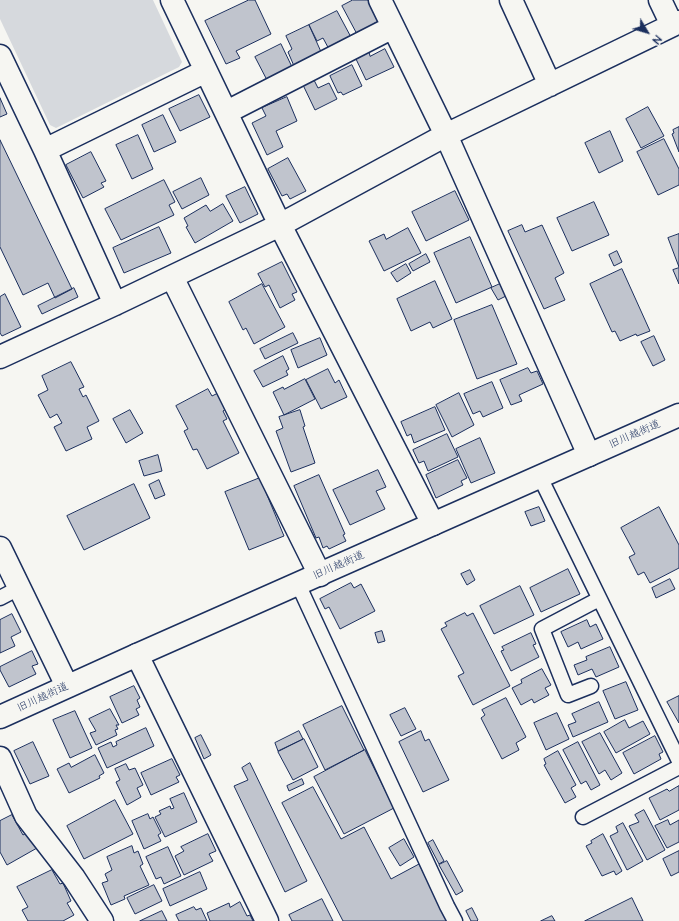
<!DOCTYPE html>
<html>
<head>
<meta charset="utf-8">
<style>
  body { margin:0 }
  #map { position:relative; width:679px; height:921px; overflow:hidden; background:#f6f6f2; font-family:"Architects Daughter",sans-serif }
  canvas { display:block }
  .north { position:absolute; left:627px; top:12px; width:40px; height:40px; -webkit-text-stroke:3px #f6f6f2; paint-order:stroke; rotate:128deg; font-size:11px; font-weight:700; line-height:16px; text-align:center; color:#1b2f5e }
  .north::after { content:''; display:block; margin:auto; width:14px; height:18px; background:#1b2f5e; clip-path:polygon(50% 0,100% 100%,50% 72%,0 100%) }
</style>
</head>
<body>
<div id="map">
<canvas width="679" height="921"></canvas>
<div class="north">N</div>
</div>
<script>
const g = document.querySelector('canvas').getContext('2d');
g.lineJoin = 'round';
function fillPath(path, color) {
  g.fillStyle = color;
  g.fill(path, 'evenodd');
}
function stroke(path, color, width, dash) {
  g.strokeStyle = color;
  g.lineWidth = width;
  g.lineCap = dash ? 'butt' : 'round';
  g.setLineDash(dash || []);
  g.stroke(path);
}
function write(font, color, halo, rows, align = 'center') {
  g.font = font + ' "Architects Daughter","Klee One",sans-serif';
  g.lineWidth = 3.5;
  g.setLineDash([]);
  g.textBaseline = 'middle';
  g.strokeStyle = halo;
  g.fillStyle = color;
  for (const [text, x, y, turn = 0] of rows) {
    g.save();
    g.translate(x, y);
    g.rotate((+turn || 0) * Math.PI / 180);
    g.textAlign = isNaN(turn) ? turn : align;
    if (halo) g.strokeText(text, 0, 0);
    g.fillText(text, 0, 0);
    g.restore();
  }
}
fillPath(new Path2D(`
  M0,0H153L182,62L179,67L56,128L50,125L0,19Z`), '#d6d9dd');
const building = new Path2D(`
  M249,0H255L271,34L236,51L240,58L226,64L205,21Z
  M353,0H368L379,21L373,24L375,27L358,36L342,6Z
  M337,11L352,39L330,51L323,38L317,41L309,25Z
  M309,25L322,54L294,66L288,52L292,49L286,36Z
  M281,44L293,69L268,82L255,57Z
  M385,49L394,67L366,80L356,59L369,52L370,56Z
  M352,65L362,86L343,95L341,92L338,93L330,76Z
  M314,80L318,88L329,83L337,99L315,110L303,85Z
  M199,95L210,117L180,131L169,109Z
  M287,97L297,121L276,131L283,147L267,155L252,123L266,116L262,108Z
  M0,98L7,114L0,117Z
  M648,107L664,136L641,148L626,119Z
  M163,115L176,142L154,152L142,125Z
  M679,127V152L672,134L674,133L673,130Z
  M610,131L623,161L599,173L585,143Z
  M138,135L153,169L132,179L116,145Z
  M664,139L679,169V185L658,195L637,152Z
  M0,140L72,289L55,298L48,283L23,295L0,247Z
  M91,152L106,181L101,183L104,187L83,198L66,165Z
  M288,158L306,191L290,199L287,194L282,196L268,169Z
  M201,178L209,195L182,209L173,192Z
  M164,180L175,202L169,205L174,215L121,240L105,209Z
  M245,187L258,214L240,223L226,196Z
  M455,191L469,220L426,241L412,212Z
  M594,202L609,235L572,251L557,218Z
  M223,204L233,221L195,243L186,227L188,226L184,218L206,205L210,211Z
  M522,225L525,232L542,225L564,273L555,278L565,300L544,309L508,231Z
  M159,227L171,253L124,273L113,248Z
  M408,228L421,253L384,271L369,241L384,234L386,239Z
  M679,234V267L668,238Z
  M470,237L492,287L456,303L434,253Z
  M617,251L622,262L614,266L609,255Z
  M426,254L430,262L413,271L409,264Z
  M282,262L297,292L292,294L295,300L280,308L269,285L265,287L258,274Z
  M406,264L411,273L397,282L391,273Z
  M679,268V284L673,270Z
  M622,269L650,331L637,336L636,334L620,341L615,331L612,332L590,284Z
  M435,281L452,319L433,328L430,322L411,331L397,299Z
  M262,284L285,327L254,344L246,328L243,330L229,302Z
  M500,284L506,296L498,300L491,288Z
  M74,288L78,297L42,314L38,306Z
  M5,294L21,327L2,336L0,333V297Z
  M492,305L517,364L477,379L454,320Z
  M293,333L298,343L265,359L260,349Z
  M654,336L665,360L653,366L641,342Z
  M320,338L327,355L298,368L291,350Z
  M283,356L289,369L286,371L288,375L263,387L254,371Z
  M71,362L84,387L79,389L83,397L86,395L99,421L87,427L92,439L66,451L54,427L62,423L57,414L50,418L38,395L48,390L42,376Z
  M528,368L531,373L537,371L543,384L519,395L522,401L511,405L500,380Z
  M328,369L335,383L339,380L347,397L321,409L306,380Z
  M305,379L315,399L284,415L273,392L283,387L284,389Z
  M492,382L503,408L483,417L480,411L473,414L464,394Z
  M208,389L212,396L218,393L226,409L223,411L227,419L223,421L239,453L207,469L197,449L193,450L184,431L188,429L176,406Z
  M459,393L474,425L452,437L436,405Z
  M435,407L445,430L414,443L411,434L407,436L401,422Z
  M130,410L143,433L126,443L113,419Z
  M300,410L305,426L303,427L315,463L291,472L276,431L283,428L279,417Z
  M447,434L458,457L428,471L424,461L419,463L413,450Z
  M480,438L495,473L471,483L456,449Z
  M158,455L162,471L144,476L139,461Z
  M458,460L467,478L461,481L463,485L436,498L426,475Z
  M378,470L386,487L376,491L385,509L350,525L333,490Z
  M319,475L345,534L343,535L346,541L329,549L327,546L323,548L319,537L316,538L294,486Z
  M260,478L284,536L249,550L225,492Z
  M159,480L165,495L155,499L149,485Z
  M134,484L150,518L84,550L67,516Z
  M539,507L545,521L531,526L525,512Z
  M659,507L679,545V568L650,583L644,572L638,575L629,557L635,554L621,528Z
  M568,569L580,594L541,612L530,588Z
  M470,570L475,580L467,585L461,574Z
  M670,579L675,589L656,598L652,588Z
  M351,583L354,588L361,584L375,611L340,629L329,607L325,609L320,599Z
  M520,586L534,615L494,634L480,606Z
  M465,613L467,616L473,613L510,686L473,705L458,676L464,673L441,629L447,626L445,623Z
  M12,614L21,632L11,637L15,646L0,653V620Z
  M587,620L590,627L596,624L603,639L581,649L578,642L568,647L561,632Z
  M382,631L385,641L378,643L375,633Z
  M531,633L536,644L533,645L539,657L511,671L501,651L504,650L502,647Z
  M610,647L619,667L596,677L592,669L578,675L574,665L587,660L586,657Z
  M32,651L38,664L32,666L36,674L9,687L0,670V667Z
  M542,669L551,685L545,688L549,695L534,703L532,699L521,705L512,688L522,683L521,680Z
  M626,682L638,710L615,719L603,691Z
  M134,686L140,698L137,700L140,707L136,709L139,715L122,723L110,697Z
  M679,696V723L667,702Z
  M506,698L526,737L516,743L519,750L502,759L481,718L485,715L482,710Z
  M599,702L608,722L573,737L568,725L576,722L572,714Z
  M342,706L364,750L325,770L303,725Z
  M405,708L416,729L401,736L390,715Z
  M110,709L119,725H116L118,729L115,730L117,735L96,745L90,733L96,731L89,719Z
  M75,711L92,748L70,758L53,720Z
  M557,713L569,739L546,750L534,723Z
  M625,720L629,728L643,721L650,734L616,753L604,732Z
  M146,728L154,746L107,768L98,748L111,742L113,747L117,745L116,742Z
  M299,731L303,739L278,751L275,743Z
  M421,731L425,741L429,739L449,780L423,792L399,742Z
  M600,733L622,773L611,780L605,770L599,774L582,742Z
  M201,735L211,755L204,759L195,738Z
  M655,736L663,752L659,754L661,759L634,774L623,753Z
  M304,739L318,767L293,780L278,752Z
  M33,742L49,776L30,784L14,751Z
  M578,742L600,785L591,790L586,781L581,784L563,750Z
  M365,750L394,808L344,834L314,777Z
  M558,751L576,785L571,788L576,797L565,803L544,765L546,764L544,759Z
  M95,755L104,773L99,776L100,778L69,793L57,769L69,763L71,767Z
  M172,759L180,775L176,777L179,782L151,795L141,773Z
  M250,763L307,881L285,892L234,786L248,780L242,768Z
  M126,764L129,770L135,768L143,785L137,788L141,797L127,805L116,782L120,780L115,769Z
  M302,779L304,784L289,791L287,786Z
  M679,786V810L660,820L649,798L667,789L669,791Z
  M313,787L341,839L364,827L391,879L419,864L448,921H343L282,803Z
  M184,793L197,822L165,837L155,817L161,814L159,811L170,806L171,809L174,808L170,799Z
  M115,800L133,834L84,859L67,826Z
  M644,810L665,850L647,860L629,826L639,822L635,815Z
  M148,814L150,819L153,817L161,833L158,835L161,841L144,849L132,821Z
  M12,815L23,835L28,832L37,848L7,865L0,852V821Z
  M668,820L670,825L679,820V842L667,848L655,826Z
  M623,823L643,861L627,870L610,836L618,832L616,827Z
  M208,834L216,851L209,854L213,861L184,875L175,856L184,851L181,847Z
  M603,834L622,871L616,875L614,871L602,876L586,846L592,843L591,841Z
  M404,839L414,857L400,866L389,848Z
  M433,840L444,861L439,864L428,843Z
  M132,846L134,853L138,851L143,864L140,866L149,885L124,896L125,899L111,905L102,883L108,881L105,874L112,870L107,857Z
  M168,847L181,876L164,884L161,877L156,879L146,857Z
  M679,851V872L671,876L663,859Z
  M447,861L463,891L456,895L439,865Z
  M52,870L60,884L63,883L71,901L67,903L74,915L63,921H28L22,910L28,907L17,887Z
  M200,872L207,889L170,906L163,889Z
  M154,885L162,901L135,914L127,898Z
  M632,898L643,921H585Z
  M322,899L333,921H292L289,915Z
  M240,902L247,916L250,915L253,921H210L207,913L229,903L230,907Z
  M194,907L196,910L201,908L207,921H179L176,915Z
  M472,908L478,920L477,921H471L466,911Z
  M162,911L167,921H140Z
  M552,916L555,921H541Z`);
fillPath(building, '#c0c4cd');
stroke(building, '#1b2f5e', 1);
const lane = new Path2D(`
  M540,477L679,761
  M298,584L447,906L455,921
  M0,598L19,588
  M591,686L568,695L542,629L599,599
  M583,817L679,767`);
const street = new Path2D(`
  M172,0L280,225L433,524
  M380,0L446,135L589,455
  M511,0L550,85
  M660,0L672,25
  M0,56L45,150L115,304
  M227,112L393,27
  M45,150L206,71
  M172,277L320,575
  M0,357L115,304L280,225L446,135L679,22
  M137,655L267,921
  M0,758L26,816L74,878L102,921`);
const secondary = new Path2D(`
  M0,548L67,686
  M0,717L137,655L679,415`);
stroke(lane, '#1b2f5e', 17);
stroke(street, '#1b2f5e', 25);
stroke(secondary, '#1b2f5e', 25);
stroke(lane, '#f6f6f2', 14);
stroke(street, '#f6f6f2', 22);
stroke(secondary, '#f6f6f2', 22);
write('11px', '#1b2f5e', '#f6f6f2', [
  ["旧川越街道",635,435,-24],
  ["旧川越街道",339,566,-24],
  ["旧川越街道",43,698,-25]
]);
</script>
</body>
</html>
